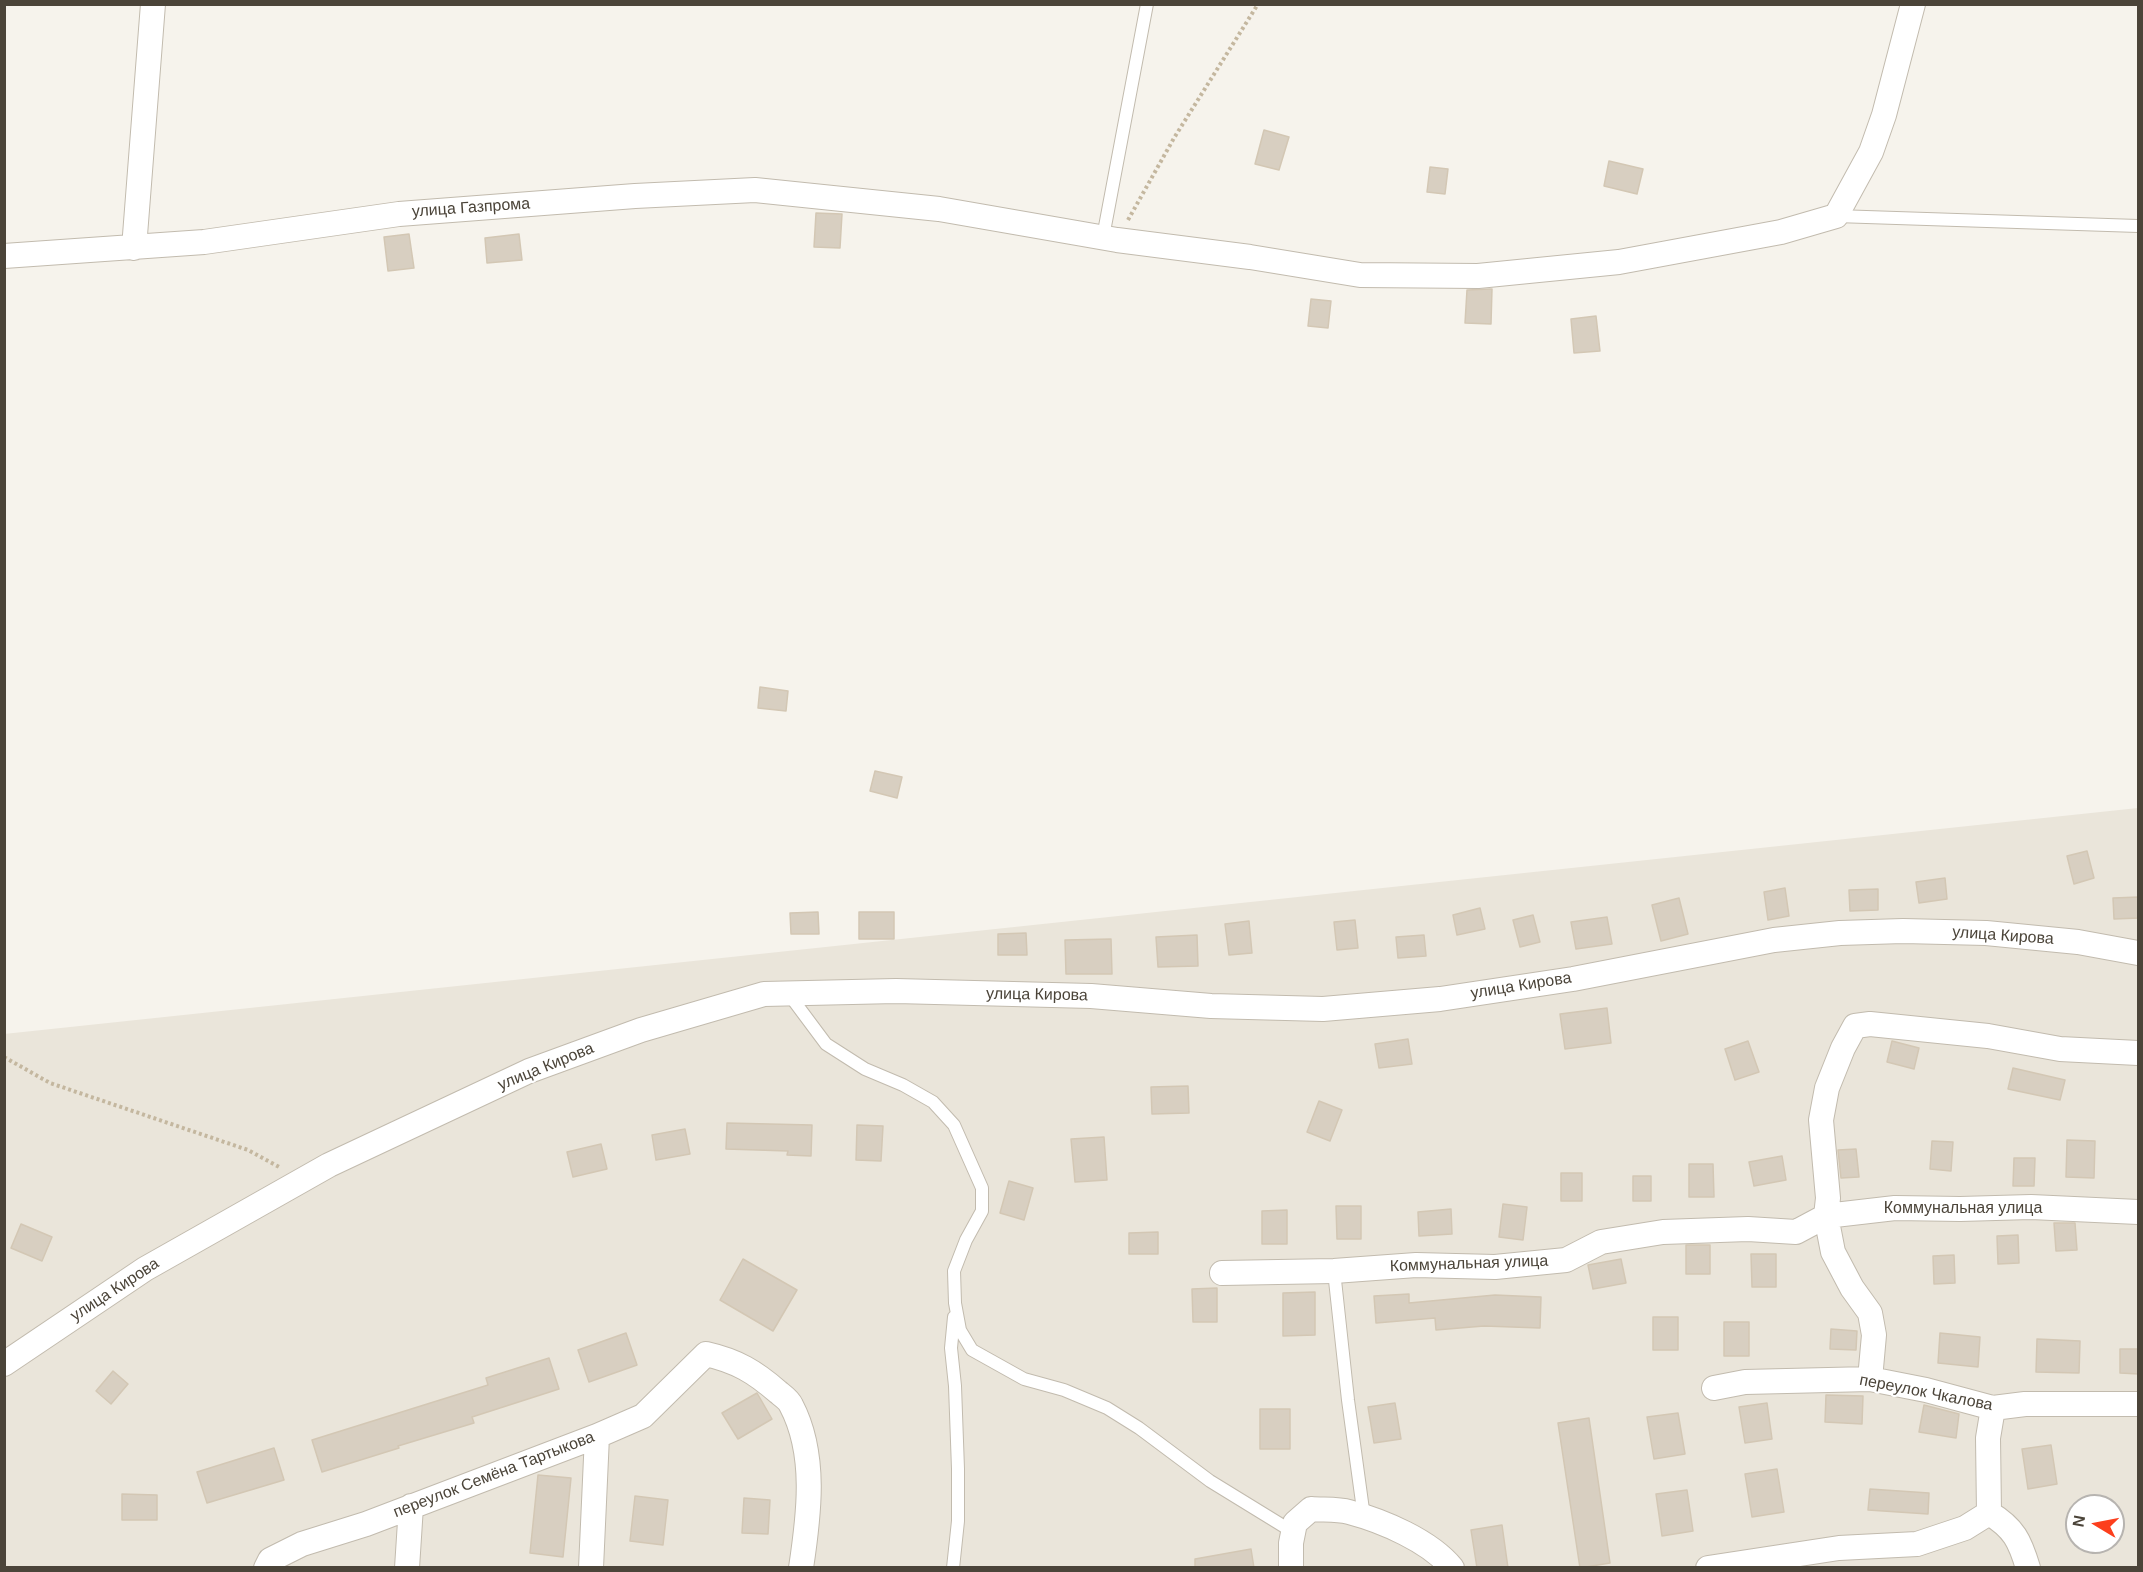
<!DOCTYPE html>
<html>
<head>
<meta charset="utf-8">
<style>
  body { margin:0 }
  #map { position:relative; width:2143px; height:1572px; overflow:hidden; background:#f6f3ec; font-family:Arial,sans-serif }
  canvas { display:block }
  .frame { position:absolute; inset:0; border:6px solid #4b4439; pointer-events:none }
  .north { position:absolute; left:2065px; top:1494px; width:60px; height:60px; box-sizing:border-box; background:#fff; border:2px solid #b7b4b0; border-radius:50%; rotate:280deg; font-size:16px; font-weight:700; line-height:24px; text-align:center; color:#4b4439 }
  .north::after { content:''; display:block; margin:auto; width:21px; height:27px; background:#fc3f1d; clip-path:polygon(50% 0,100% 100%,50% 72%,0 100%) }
</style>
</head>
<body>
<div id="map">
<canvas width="2143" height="1572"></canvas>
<div class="frame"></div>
<div class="north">N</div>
</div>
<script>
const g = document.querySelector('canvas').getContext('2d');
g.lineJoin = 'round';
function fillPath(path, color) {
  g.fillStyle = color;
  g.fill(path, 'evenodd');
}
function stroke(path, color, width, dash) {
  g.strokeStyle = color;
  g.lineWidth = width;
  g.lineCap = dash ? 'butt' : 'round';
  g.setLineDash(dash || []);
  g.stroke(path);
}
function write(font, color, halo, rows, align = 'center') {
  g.font = font + ' Arial,sans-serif';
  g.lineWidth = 4.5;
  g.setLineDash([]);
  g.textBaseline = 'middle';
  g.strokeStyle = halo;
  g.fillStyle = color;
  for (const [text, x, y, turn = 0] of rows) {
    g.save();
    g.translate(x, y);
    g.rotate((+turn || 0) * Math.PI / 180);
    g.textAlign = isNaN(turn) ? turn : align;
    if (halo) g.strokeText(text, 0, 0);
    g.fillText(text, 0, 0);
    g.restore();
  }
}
fillPath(new Path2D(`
  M2138,808V1567H5L4,1034ZM2077,1506H2113V1542H2077Z`), '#eae5da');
const building = new Path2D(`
  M1264,130L1289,137L1279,170L1255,164Z
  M1609,161L1643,169L1637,194L1604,186Z
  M1430,167L1448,169L1445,194L1427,192Z
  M816,213L842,214L840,248L814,247Z
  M409,234L414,268L388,271L384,237Z
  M519,234L522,260L487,263L485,238Z
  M1490,289H1492L1491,324L1465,323L1467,290Z
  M1311,299L1331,301L1328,328L1308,326Z
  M1596,316L1600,351L1574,353L1571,319Z
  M760,687L788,691L786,711L758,708Z
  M875,771L902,777L897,798L870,791Z
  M2087,851L2094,878L2074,884L2067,856Z
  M1945,878L1947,899L1919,903L1916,882Z
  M1785,888L1789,916L1768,920L1764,892Z
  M1878,889V910L1850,911L1849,890Z
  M2139,897V918L2114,919L2113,898Z
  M1679,898L1688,934L1661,941L1652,905Z
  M1480,908L1485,929L1457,935L1453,915Z
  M818,912L819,934H791L790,913Z
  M859,912H894V939H859Z
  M1533,915L1540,942L1520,947L1513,920Z
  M1607,917L1612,944L1576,949L1571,922Z
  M1355,920L1358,948L1337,950L1334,922Z
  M1249,921L1252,953L1229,955L1225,924Z
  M1026,933L1027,955H998V934Z
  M1197,935L1198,966L1158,967L1156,937Z
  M1424,935L1426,956L1398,958L1396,937Z
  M1111,939L1112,974H1066L1065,940Z
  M1607,1008L1611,1043L1565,1049L1560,1014Z
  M1408,1039L1412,1064L1379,1068L1375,1044Z
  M1748,1041L1759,1072L1735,1080L1725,1049Z
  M1892,1041L1919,1048L1914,1069L1887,1062Z
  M2013,1068L2065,1080L2060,1100L2008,1089Z
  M1188,1086L1189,1113L1152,1114L1151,1087Z
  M1319,1101L1342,1110L1330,1141L1307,1132Z
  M727,1123L812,1125L811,1156L787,1155L788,1151L726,1149Z
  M857,1125L883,1126L881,1161L856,1160Z
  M685,1129L690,1154L656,1160L652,1135Z
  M1104,1137L1107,1180L1075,1182L1071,1139Z
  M2067,1140L2095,1141L2094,1178L2066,1177Z
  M1932,1141L1953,1142L1951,1171L1930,1169Z
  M601,1144L607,1169L573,1177L567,1152Z
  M1856,1149L1859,1177L1841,1178L1838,1150Z
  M1782,1156L1786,1180L1754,1186L1749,1162Z
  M2014,1158H2035L2034,1186H2013Z
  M1689,1164H1713L1714,1197H1689Z
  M1561,1173H1582V1201H1561Z
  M1633,1176H1651V1201H1633Z
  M1009,1181L1033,1188L1024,1220L1000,1213Z
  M1503,1204L1527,1207L1523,1240L1499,1237Z
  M1336,1206H1361V1239H1337Z
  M1451,1209L1452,1234L1419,1236L1418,1212Z
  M1287,1210V1244H1262V1211Z
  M2054,1223H2075L2077,1250L2056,1251Z
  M21,1224L52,1237L42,1261L11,1248Z
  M1158,1232V1254H1129V1233Z
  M2018,1235L2019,1263L1998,1264L1997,1236Z
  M1686,1245H1710V1274H1686Z
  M1751,1254H1776V1287H1752Z
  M1954,1255L1955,1283L1934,1284L1933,1256Z
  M743,1259L797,1290L773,1331L720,1300Z
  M1621,1259L1626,1283L1593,1289L1588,1265Z
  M1217,1288V1322H1193L1192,1289Z
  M1315,1292V1335L1283,1336V1293Z
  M1409,1294V1303L1495,1295L1541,1297L1540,1328L1484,1326L1436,1330L1435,1318L1376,1323L1374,1296Z
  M1653,1317H1678V1350H1653Z
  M1724,1322H1749V1356H1724Z
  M1831,1329L1857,1331L1856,1350L1830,1349Z
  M626,1333L637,1365L589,1382L578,1350Z
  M1940,1333L1980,1337L1978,1367L1938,1363Z
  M2037,1339L2080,1341L2079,1373L2036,1372Z
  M2120,1349H2139V1374L2120,1373Z
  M549,1358L559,1389L472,1417L474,1423L398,1446L399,1448L322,1472L312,1440L488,1385L486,1378Z
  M113,1371L128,1384L111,1404L96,1391Z
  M757,1393L772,1419L738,1439L722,1413Z
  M1826,1395L1863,1396L1862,1424L1825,1422Z
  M1395,1403L1401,1439L1374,1443L1368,1407Z
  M1767,1403L1772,1439L1745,1443L1739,1407Z
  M1924,1405L1959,1414L1956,1438L1919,1432Z
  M1260,1409H1290V1449H1260Z
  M1678,1413L1685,1454L1654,1459L1647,1417Z
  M1589,1418L1610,1563L1580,1568L1558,1423Z
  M2051,1445L2057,1484L2028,1489L2022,1449Z
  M274,1448L284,1480L207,1503L197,1472Z
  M1777,1469L1784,1512L1752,1517L1745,1474Z
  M538,1475L571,1478L563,1557L530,1553Z
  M1870,1489L1929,1493L1928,1514L1868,1510Z
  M1687,1490L1693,1531L1662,1536L1656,1494Z
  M122,1494L157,1495V1520H122Z
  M635,1496L668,1500L663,1545L630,1541Z
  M744,1498L770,1500L768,1534L742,1533Z
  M1502,1525L1508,1568H1477L1471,1530Z
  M1251,1549L1254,1568H1195V1559Z`);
fillPath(building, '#d8cfc1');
stroke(building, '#d3c7b4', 1.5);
const lane = new Path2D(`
  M1836,216L2138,226
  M1103,237L1147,4
  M788,993L826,1044L865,1069L903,1085L933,1102L954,1125L982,1188V1211L966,1240L954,1271L955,1303L960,1330L972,1350L1024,1379L1064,1390L1107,1408L1139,1428L1210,1481L1293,1532
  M1334,1271L1348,1400L1364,1517
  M953,1568L958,1521V1469L955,1386L951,1348L954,1317`);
const street = new Path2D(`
  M134,248L153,4
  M4,256L204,242L399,214L635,196L755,190L939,209L1117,240L1250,257L1360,275L1478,276L1619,262L1781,232L1836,216L1871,152L1884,115L1913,4
  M1222,1273L1334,1271L1416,1265L1495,1267L1566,1260L1601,1242L1663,1232L1748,1229L1796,1232L1826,1216L1895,1208L1960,1209L2031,1207L2138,1212
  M4,1364L145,1269L329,1165L529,1071L641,1030L764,994L896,991L1091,996L1211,1006L1323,1009L1440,999L1573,979L1774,940L1840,933L1903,931L1986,933L2078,942L2138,953
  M1870,1379L1874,1335L1870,1313L1852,1288L1833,1252L1826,1216L1828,1198L1821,1120L1827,1088L1843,1048L1855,1026L1870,1024L1988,1036L2060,1049L2138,1053
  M1714,1388L1745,1382L1870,1379L1926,1390L1993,1408L2025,1404H2138
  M1993,1408L1988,1438L1989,1513C2014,1528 2020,1541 2028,1568
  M266,1568L270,1560L302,1544L366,1524L597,1436L643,1416L706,1354C737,1361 755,1372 778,1392C783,1396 789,1400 791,1405C817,1454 809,1515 801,1568
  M407,1568L411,1506
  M591,1568L597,1436
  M1291,1568V1543L1295,1523L1311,1509C1323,1510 1338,1509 1349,1512C1383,1521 1430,1541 1452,1568
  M1708,1568L1839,1548L1917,1544L1965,1528L1989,1513`);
stroke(lane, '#c2bbae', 14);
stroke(street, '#c2bbae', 26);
stroke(new Path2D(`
  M1128,220L1174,138L1258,4
  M4,1057L50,1083L248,1150L281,1168`), '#c4b79f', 4, [3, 3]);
stroke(lane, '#fff', 12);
stroke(street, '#fff', 24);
write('16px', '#4b4439', '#fff', [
  ["улица Газпрома",471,208,-4],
  ["улица Кирова",2003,936,4],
  ["улица Кирова",1521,986,-9],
  ["улица Кирова",1037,995,1],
  ["улица Кирова",546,1067,-22],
  ["Коммунальная улица",1963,1209],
  ["Коммунальная улица",1469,1264,-2],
  ["улица Кирова",115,1290,-33],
  ["переулок Чкалова",1926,1393,11],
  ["переулок Семёна Тартыкова",494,1475,-21]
]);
</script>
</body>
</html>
